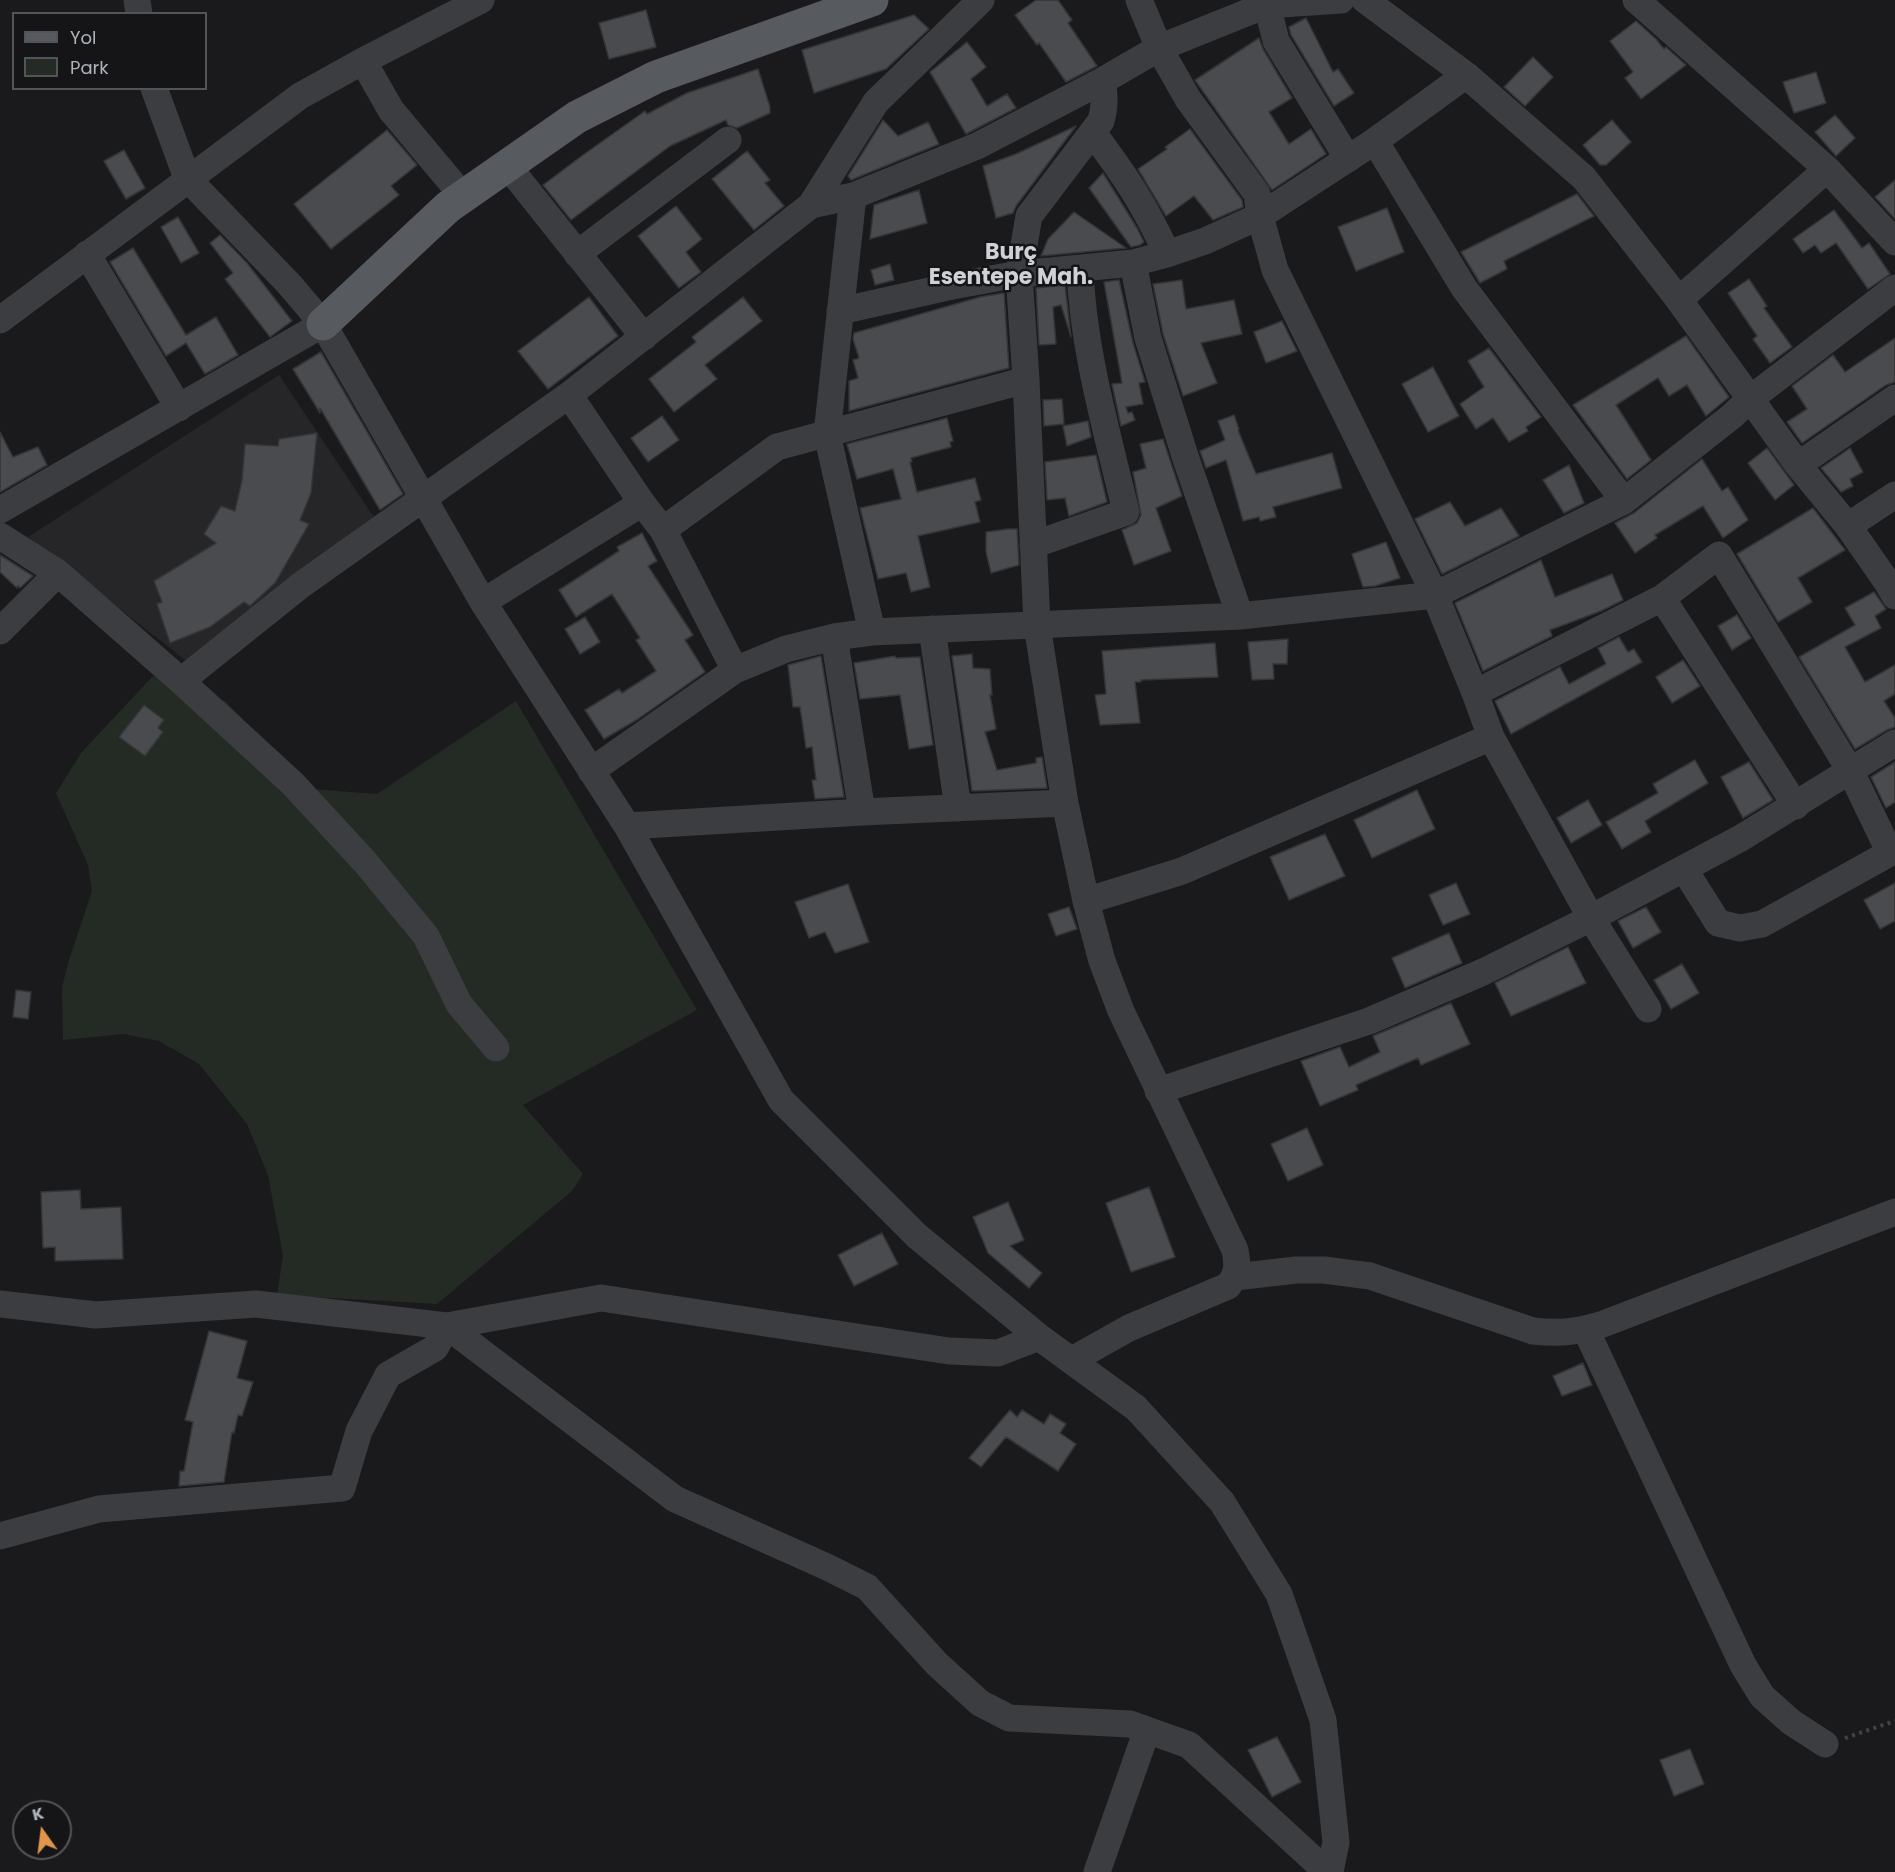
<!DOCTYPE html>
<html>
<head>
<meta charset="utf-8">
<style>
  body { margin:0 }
  #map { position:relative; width:1895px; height:1872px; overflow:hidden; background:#1a1a1c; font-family:Poppins,sans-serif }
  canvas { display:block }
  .legend { position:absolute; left:12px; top:12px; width:195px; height:78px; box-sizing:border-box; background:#151517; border:2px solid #525558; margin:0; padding:8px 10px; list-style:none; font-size:18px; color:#adb4ba }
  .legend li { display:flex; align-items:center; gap:12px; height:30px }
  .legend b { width:30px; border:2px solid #525558 }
  .north { position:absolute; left:12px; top:1800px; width:60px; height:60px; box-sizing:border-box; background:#151517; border:2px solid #525558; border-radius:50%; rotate:346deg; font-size:16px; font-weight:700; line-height:24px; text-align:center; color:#adb4ba }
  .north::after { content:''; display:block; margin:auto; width:21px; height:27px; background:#e2944b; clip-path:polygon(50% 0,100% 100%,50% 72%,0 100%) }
</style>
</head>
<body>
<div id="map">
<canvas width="1895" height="1872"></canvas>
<ul class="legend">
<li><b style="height:8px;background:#575a5f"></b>Yol</li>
<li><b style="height:16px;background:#242b24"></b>Park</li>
</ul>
<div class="north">K</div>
</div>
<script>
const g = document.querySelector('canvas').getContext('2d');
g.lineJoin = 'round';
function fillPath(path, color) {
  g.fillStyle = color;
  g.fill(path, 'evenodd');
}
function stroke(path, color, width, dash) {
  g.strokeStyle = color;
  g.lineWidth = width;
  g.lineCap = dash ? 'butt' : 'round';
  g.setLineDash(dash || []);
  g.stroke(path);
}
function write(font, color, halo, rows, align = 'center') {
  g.font = font + ' Poppins,sans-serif';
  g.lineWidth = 5;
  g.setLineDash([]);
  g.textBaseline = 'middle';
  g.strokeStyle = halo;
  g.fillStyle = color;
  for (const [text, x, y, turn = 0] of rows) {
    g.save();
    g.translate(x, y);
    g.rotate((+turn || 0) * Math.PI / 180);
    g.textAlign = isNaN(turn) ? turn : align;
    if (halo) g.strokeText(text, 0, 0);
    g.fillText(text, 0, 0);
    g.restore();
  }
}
fillPath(new Path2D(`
  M279,375L375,519L189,663L28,537Z`), '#262629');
fillPath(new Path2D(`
  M153,676L225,701L311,789L377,794L516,701L697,1010L523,1105L583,1174L572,1191L437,1304L277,1295L283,1256L268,1175L247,1124L199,1064L159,1041L124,1034L63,1040L62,987L69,960L92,891L88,865L56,793L81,753Z`), '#242b24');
const building = new Path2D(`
  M1036,0H1058L1072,20L1068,23L1097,66L1066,82L1039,43L1037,45L1015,15Z
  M646,10L656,47L609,59L599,23Z
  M914,15L929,29L886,69L814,93L802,50Z
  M1306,18L1333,72L1338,69L1354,93L1334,106L1291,35L1289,27Z
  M1636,21L1656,39L1664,49L1666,47L1686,65L1641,99L1625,78L1633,72L1610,41Z
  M1259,38L1263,49L1292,98L1269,112L1289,144L1311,129L1326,154L1272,190L1195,80Z
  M967,42L986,67L971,79L987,106L1007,94L1016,108L966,134L930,72Z
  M1533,57L1553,77L1525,106L1504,87Z
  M758,69L770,107V113L737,128L728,125L726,120L670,146L571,220L543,185L583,155L645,111L647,114L687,93Z
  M1816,72L1826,103L1794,113L1783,82Z
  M1835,115L1855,138L1836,156L1815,132Z
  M883,120L898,136L928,122L939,144L851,180L848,176Z
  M1612,120L1631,142L1606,165H1600L1583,145Z
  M1076,126L1016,206L1013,213L996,218L983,166L1016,154Z
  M1190,129L1242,200L1243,207L1213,220L1194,196L1166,216L1138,169L1167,149L1165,147Z
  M387,130L417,165L391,186L399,195L331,249L294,204Z
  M124,150L145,188L126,199L104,161Z
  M747,151L770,180L765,183L784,206L754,230L712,179Z
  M1103,173L1137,228L1144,242L1140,245L1131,247L1089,188Z
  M1895,180V219L1875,197Z
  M919,190L927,223L870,239L874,205Z
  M1577,194L1594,216L1504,261L1507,269L1480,283L1461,252Z
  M676,206L702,239L686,252L701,272L679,288L638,236Z
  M1387,208L1404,252L1356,271L1338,227Z
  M1834,210L1862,248L1869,243L1890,274L1868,289L1836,243L1821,253L1815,245L1803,253L1793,239Z
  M1074,212L1126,248L1041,256L1048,239Z
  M178,217L199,253L181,263L161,227Z
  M220,235L247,263L292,321L270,337L225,279L233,273L210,243Z
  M133,248L186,335L216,317L238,355L205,374L186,343L166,356L110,262Z
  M890,264L894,280L875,285L871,270Z
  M1749,279L1767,306L1764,308L1792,347L1770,363L1753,339L1757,336L1728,293Z
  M1119,280L1133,343L1145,382L1139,383L1143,404L1126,407L1128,413L1132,412L1135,420L1121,426L1112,384L1122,383L1104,282Z
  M1182,280L1186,309L1234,300L1242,334L1201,343L1217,383L1183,396L1163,334L1153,284Z
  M1065,285L1071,337L1061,305L1053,307L1056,344L1039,345L1036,288Z
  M1004,293L1009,368L849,411V381L858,378L853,360L859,358L853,339L854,333L980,297Z
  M589,297L618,336L548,389L518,351Z
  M743,297L762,321L705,365L717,379L674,412L649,379L696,342L692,337Z
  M1282,321L1297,351L1266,363L1254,332Z
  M1686,336L1729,397L1706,416L1687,385L1669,396L1658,378L1616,405L1651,460L1627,479L1573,405Z
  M1895,338V382L1886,385L1802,443L1787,422L1807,409L1792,386L1833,355L1845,372Z
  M1489,348L1541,417L1526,427L1528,431L1509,442L1493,418L1476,429L1460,404L1484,387L1468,361Z
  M321,352L403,494L380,510L320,408V413L293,369Z
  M1433,367L1459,416L1428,432L1402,384Z
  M1062,399L1064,424L1044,426L1043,400Z
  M1234,415L1239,429L1238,430L1256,474L1332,453L1342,488L1273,507L1276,517L1260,521L1259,517L1243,521L1226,460L1206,468L1200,451L1225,440L1218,421Z
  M662,416L679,440L648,462L631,438Z
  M947,418L953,441L950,442L951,447L911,458L912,462H910L917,492L975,478L981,500L975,502L980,522L918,536L930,587L911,592L906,573L878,579L860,508L901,499L893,469L857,479L847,444Z
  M1088,421L1091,437L1067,446L1063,426Z
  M0,432L13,457L38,447L47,465L0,492Z
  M317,433L311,493L300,520L309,524L275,583L250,606L244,602L210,627L170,643L157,604L162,602L154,581L216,543L204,534L221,506L235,511L242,480L245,444L278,446L279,439Z
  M1163,439L1182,496L1156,508L1171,551L1134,565L1122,530L1137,523L1141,515L1133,472L1146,468L1140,444Z
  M1767,448L1794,485L1775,500L1748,463Z
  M1850,448L1863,472L1850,479L1853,486L1841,492L1821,468Z
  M1096,455L1107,502L1069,516L1065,498L1047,500L1045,462Z
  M1702,459L1722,491L1728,487L1748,520L1723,538L1703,506L1655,535L1657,538L1635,553L1615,523L1634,513Z
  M1569,465L1584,503L1564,513L1543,480Z
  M1450,502L1465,526L1501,508L1519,536L1442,574L1415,519Z
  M1813,508L1845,550L1798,578L1812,602L1778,622L1737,554Z
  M1008,529H1017L1019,565L991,573L986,552V532Z
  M642,533L657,561L648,566L693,635L685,640L705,672L638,719L604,739L585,710L619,689L622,693L656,671L636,640L640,638L612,594L576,617L559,590L619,551L617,547Z
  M1386,542L1400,578L1375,586L1363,587L1352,554Z
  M0,555L33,576L20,588L18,586L17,588L0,572Z
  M1541,560L1555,597L1612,574L1623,600L1601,611L1550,630L1552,636L1483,671L1455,603Z
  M1874,592L1886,609L1875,616L1881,628L1845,647L1865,682L1895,665V694L1884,701L1895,718V727L1887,730L1855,749L1799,657L1855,625L1845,608Z
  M1737,615L1751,638L1732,650L1718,626Z
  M585,617L600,642L580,654L565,629Z
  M1619,637L1628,652L1634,649L1642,662L1511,734L1495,701L1560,667L1569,684L1606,664L1598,648Z
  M1288,639L1287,664H1273L1274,679L1252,680L1248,642Z
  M1215,643L1218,677L1141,680V682H1135L1140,723L1100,725L1095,695L1106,694L1102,651Z
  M972,654L973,668L990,669L992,695H990L996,729L985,732L997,770L1036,763V758L1042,757L1047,788L972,791L952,656Z
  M821,656L844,797L815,799L812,780H816L812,747L806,748L800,707H793L788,665Z
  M895,656L896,658L920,657L933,745L909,749L900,695L860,699L854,663Z
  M1683,660L1700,686L1672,703L1656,677Z
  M144,705L164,720L158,728L163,732L145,756L119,737Z
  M1695,760L1708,783L1645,821L1651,832L1622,849L1606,822L1658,793L1653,784Z
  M1749,762L1773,800L1743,818L1721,777Z
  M1895,762V802L1886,808L1871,777Z
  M1417,790L1435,829L1372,858L1354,820Z
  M1588,800L1602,825L1571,843L1557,818Z
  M1325,834L1345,876L1289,900L1270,857Z
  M1456,883L1470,914L1443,925L1429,895Z
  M1895,883V921L1880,929L1864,900Z
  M848,884L869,942L835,953L825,932L809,938L795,902Z
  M1069,907L1077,929L1056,936L1048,914Z
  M1646,907L1661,932L1633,948L1618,921Z
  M1449,933L1462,963L1405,988L1392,958Z
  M1568,947L1586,983L1511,1016L1495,983Z
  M1682,964L1699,993L1671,1009L1654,980Z
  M16,990L31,992L28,1019L13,1017Z
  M1451,1003L1470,1044L1421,1065L1418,1058L1356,1085L1358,1090L1320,1106L1301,1061L1340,1047L1349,1067L1380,1052L1373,1036Z
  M1307,1128L1323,1165L1288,1181L1271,1144Z
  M1149,1187L1175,1257L1131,1272L1106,1203Z
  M80,1190L81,1209L121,1207L123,1259L55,1261V1247L43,1248L41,1192Z
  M1008,1202L1024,1240L1010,1246L1042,1273L1029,1288L988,1253L973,1217Z
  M882,1233L898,1264L854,1286L838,1255Z
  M209,1331L247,1341L237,1378L253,1382L242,1416L238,1415L234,1433L232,1432L224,1482L179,1486L180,1471H184L193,1422L185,1420Z
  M1583,1363L1592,1385L1562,1396L1553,1376Z
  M1010,1410L1017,1417L1022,1410L1044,1424L1050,1414L1066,1424L1060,1433L1076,1444L1058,1471L1006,1437L981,1467L969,1458Z
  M1277,1737L1301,1782L1272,1797L1248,1750Z
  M1690,1749L1704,1784L1674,1796L1660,1760Z`);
fillPath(building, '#494b4e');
stroke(building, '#343537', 1.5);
stroke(new Path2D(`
  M1845,1738L1895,1721`), '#414447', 4, [3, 4.5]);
stroke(new Path2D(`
  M137,0L139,14
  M1139,0L1159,48L1188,99L1257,194L1260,216L1275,270L1435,595L1475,693L1491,737L1591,918L1648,1009
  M1266,0L1276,41L1348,159
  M1365,0L1466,75L1584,178L1679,300L1798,465L1848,526L1887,582L1895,596
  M1636,0L1827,169L1895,242
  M363,61L391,110L462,195
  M154,88L187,178L289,284L323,324L483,602L627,826L781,1100L917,1236L1039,1337L1136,1408L1222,1502L1279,1594L1323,1720L1336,1842L1330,1872
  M1093,133C1124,174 1146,207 1167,254
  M1375,141L1464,288L1624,501
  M507,165L644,337
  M853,196L827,434L872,632
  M811,205L876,102L981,0
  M87,254L179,408
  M577,254L728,140
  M1133,263L1148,338L1186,459L1240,616
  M1679,300L1827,169
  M840,311L952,286L1019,274L1133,263L1167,254L1205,241L1260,216L1375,141L1466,75
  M0,320L300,96L363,61L481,0
  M569,395L642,503L663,530L735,670
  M1798,465L1895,398
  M0,510L323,324
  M1848,526L1895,495
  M663,530L777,447L1026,380
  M0,536L58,573L181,681L293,784L365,862L426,936L459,1004L496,1048
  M1033,545L1126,512C1107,431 1083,351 1080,269
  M1662,598L1796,806
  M483,602L642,503
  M932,629L958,808
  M0,631L58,573
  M834,637L862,812
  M181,681L301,585L569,395L811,205L853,196L977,146L1102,81L1159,48L1266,5L1341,0
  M1475,693L1662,598L1719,555L1851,772L1890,853
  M591,771L735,670L786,649L834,637L872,632L1240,616L1435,595L1624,501L1732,416L1750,399L1895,288
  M627,826L862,812L1065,803
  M1684,869L1718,923L1740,928L1762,924L1895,850
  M1086,901L1182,871L1491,737
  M1158,1091L1369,1021L1483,972L1591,918L1741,838L1895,743
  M1235,1277L1296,1270H1324L1370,1276L1533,1331C1559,1334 1578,1332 1603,1324L1895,1212
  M0,1304L96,1315L256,1304L447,1326L601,1298L949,1351L998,1353L1039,1337
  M1586,1330L1743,1665L1762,1696L1791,1722L1825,1744
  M1072,1360L1129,1328L1228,1286C1238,1274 1238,1265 1235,1250L1121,1011L1102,961L1086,901L1065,803L1037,625L1026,380L1019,274L1029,216L1101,121C1105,106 1105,96 1102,81
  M0,1536L99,1509L342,1488L359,1431L388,1375L435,1348L447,1326L675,1499L827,1567L867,1587L937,1664L980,1703L1009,1718L1130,1724L1189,1745L1327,1872
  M1097,1872L1147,1730`), '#3b3d40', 27);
stroke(new Path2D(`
  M323,324L448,207L577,117L656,77L872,0`), '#575a5f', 33);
write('bold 22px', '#ced2d6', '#151517', [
  ["Burç",1011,253],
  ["Esentepe Mah.",1011,278]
]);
</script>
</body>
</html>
